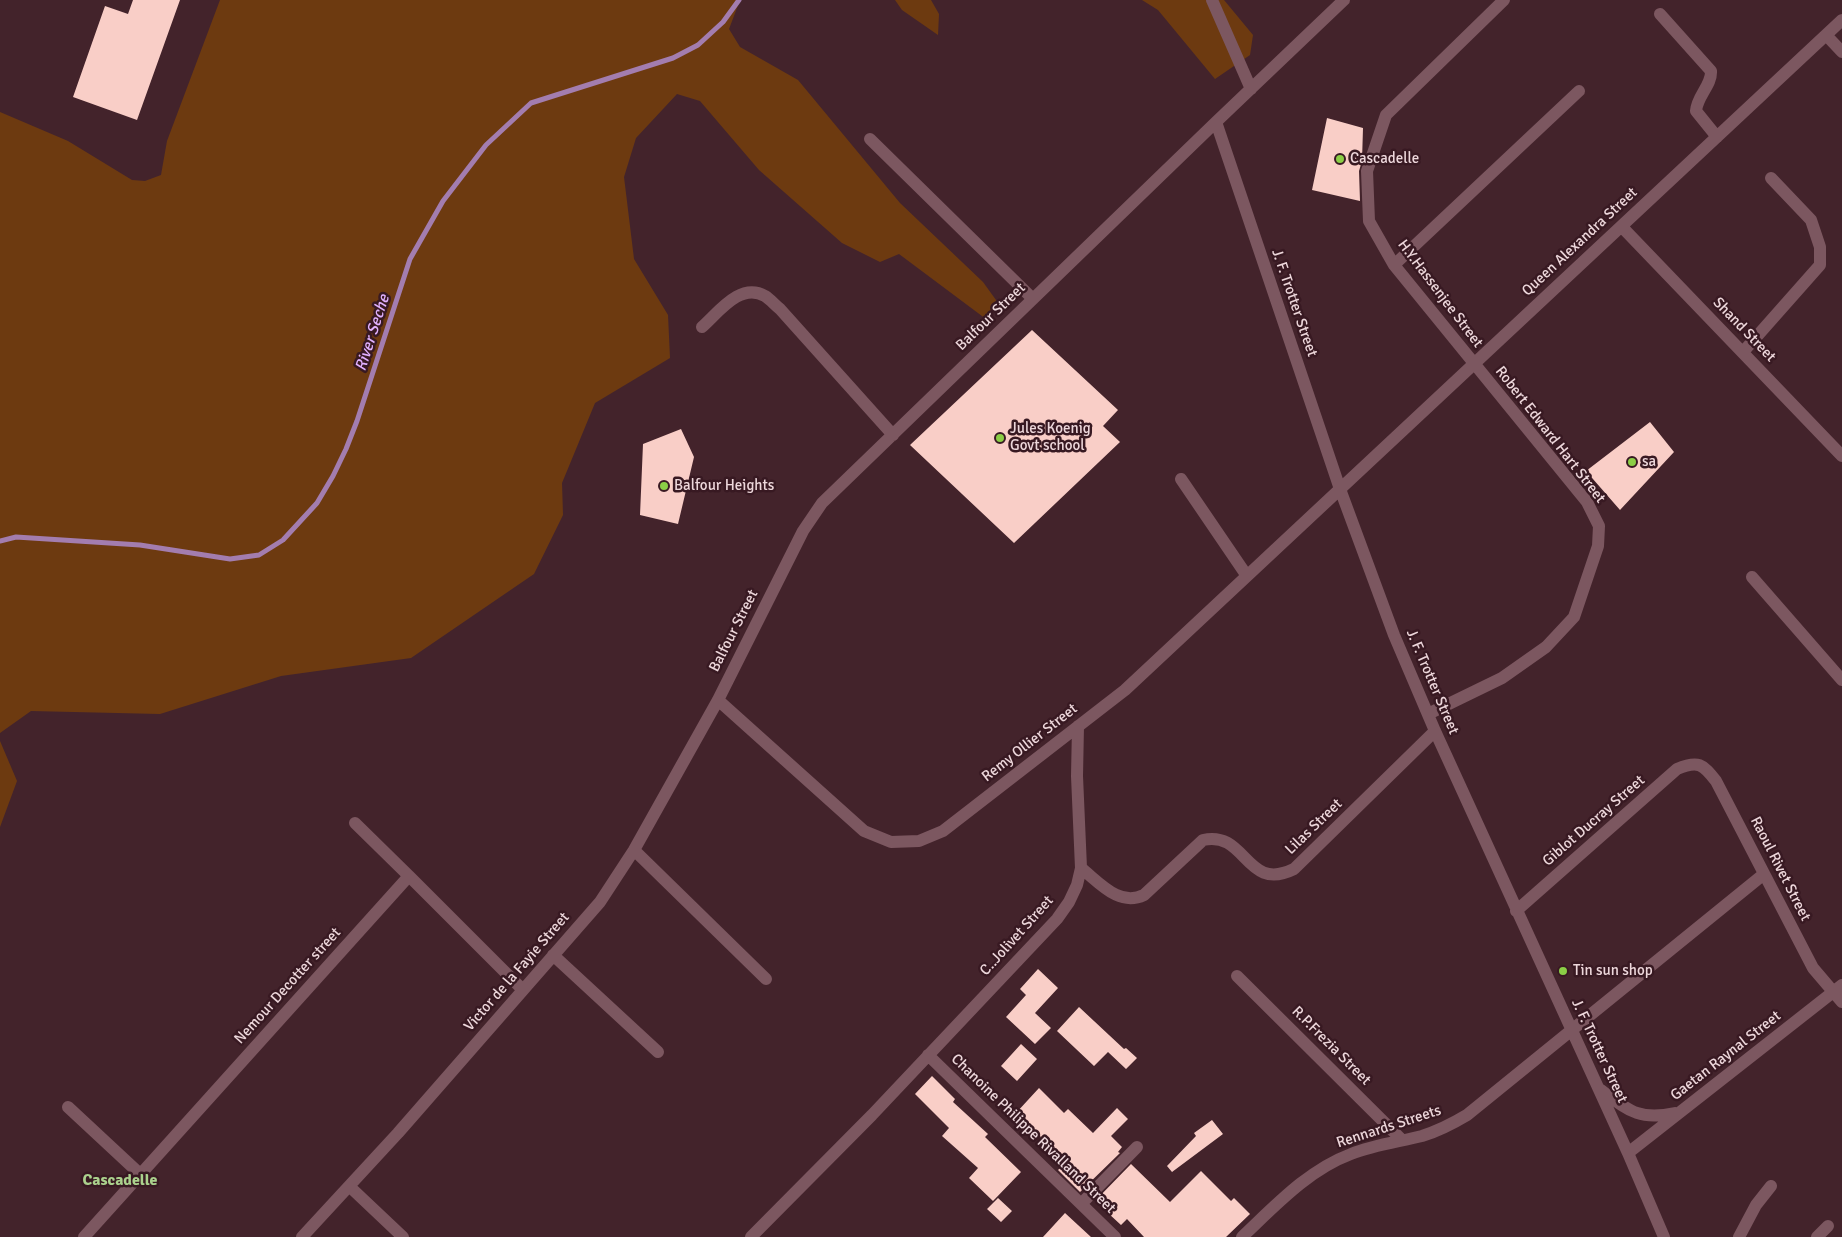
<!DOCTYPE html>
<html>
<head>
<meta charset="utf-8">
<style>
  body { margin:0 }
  canvas { display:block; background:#43232b }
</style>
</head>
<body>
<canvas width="1842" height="1237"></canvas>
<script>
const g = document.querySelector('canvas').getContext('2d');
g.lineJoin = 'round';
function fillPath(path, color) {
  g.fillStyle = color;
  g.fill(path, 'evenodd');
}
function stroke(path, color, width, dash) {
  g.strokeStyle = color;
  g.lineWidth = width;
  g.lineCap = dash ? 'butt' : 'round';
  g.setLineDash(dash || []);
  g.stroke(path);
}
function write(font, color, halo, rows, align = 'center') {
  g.font = font + ' Signika,sans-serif';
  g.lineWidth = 5;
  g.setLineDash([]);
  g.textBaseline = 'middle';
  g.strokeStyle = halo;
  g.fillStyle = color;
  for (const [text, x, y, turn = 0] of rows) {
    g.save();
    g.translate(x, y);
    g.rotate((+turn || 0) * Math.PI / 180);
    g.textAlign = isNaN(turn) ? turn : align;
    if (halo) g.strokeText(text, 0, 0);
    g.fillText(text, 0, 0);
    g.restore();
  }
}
fillPath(new Path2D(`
  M220,0H740L729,29L740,47L798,80L900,203L983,282L996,300L990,322L899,254L880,262L842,243L759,170L700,101L677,94L636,138L624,177L634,259L668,315L670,358L595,403L562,483L563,515L534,574L411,658L281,676L160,714L31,711L0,733V112L68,141L132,180L145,181L161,175L167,141Z
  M895,0H931L939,14L938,35L902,10Z
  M1142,0H1224L1253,35L1250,55L1215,79L1158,10Z
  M0,741L17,781L0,827Z`), '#6d3a10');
stroke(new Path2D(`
  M0,541L16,537L140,545L230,559L259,555L283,540L317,503L333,476L346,449L357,421L410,259L443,201L486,145L531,103L673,58L698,45L723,22L739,0`), '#a37daf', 5);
fillPath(new Path2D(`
  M133,0H180L137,120L73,97L105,6L128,14Z
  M1327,118L1363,128L1362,161L1359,171L1360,201L1312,190Z
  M1032,330L1118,410L1103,426L1120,442L1014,543L910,445Z
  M1650,422L1674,452L1620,510L1586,471Z
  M681,429L694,457L678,524L640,515L643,444Z
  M1038,969L1058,988L1035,1013L1051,1028L1035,1044L1006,1017L1026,995L1020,989Z
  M1079,1007L1124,1049L1126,1048L1137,1058L1126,1069L1108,1052L1094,1066L1057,1031Z
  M1021,1044L1037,1059L1017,1081L1001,1066Z
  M932,1076L955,1099L953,1102L988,1134L985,1137L1021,1172L993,1201L969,1178L978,1168L942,1136L949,1128L915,1094Z
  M1039,1088L1064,1113L1068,1109L1093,1133L1117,1108L1128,1119L1111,1136L1122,1147L1118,1152L1120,1153L1080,1192L1058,1170L1065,1163L1040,1139L1041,1137L1016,1113Z
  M1212,1120L1223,1134L1172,1172L1167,1166L1196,1136L1194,1133Z
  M1131,1164L1170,1202L1201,1171L1231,1201L1234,1198L1250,1214L1226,1237H1144L1127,1219L1121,1225L1095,1201Z
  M998,1198L1012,1211L1001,1222L987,1209Z
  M1065,1213L1091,1237H1043Z`), '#f9cec7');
stroke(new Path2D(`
  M1212,0L1251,89
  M1660,14L1711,71C1712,85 1697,96 1696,111L1717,137
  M1826,35L1842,52
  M1216,122L1340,489L1394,635L1435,731L1628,1153L1664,1237
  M870,139L1033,299
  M1622,227L1842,456
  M1394,265L1579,91
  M702,327C719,312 740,282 765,296C770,299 775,305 780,309L893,435
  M1743,352L1820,265V247L1811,220L1771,178
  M1181,479L1247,576
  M1752,577L1842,680
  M718,700L864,831L891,842L919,841L943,831L1125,690L1842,20
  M1428,714L1502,678L1546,647L1574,617L1598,546L1599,526L1587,502L1394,265L1369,221L1367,171L1386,115L1504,0
  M355,823L409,876
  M634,850L766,979
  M1081,868C1100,883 1119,907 1144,895L1203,840C1247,830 1245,893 1294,869L1435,731
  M1516,911L1677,769C1698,760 1703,764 1716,781L1813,968L1842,1002
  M553,955L658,1052
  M1237,976L1402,1140
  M928,1055L1115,1237
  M1601,1090C1629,1111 1640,1121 1675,1113
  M68,1107L140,1174
  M1628,1153L1842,985
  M349,1186L403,1237
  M1081,1204L1137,1147
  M84,1237L409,876L523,990
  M302,1237L398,1133L600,902L634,850L718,700L803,531L822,503L1216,122L1344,0
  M751,1237L872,1115L1057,919L1069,902L1077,885L1081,868L1077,776L1078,726
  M1242,1237C1275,1206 1308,1170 1351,1154C1374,1145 1398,1142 1422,1136C1438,1131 1452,1124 1467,1115L1764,874
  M1739,1237L1756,1205L1771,1186
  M1817,1237L1828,1226`), '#7c5760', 12);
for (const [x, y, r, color] of [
  [1340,159,5,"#8bce46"],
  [1000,438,5,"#8bce46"],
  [1632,462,5,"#8bce46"],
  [664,486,5,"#8bce46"],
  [1563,971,5,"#8bce46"]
]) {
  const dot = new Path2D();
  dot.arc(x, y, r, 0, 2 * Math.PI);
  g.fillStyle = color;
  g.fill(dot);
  stroke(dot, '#381922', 2);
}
write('15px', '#edd7db', '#381922', [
  ["Cascadelle",1350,159],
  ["Jules Koenig",1010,429],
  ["Govt school",1010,446],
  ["sa",1642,462],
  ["Balfour Heights",674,486],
  ["Tin sun shop",1573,971]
], 'left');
write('15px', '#edd7db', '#381922', [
  ["Queen Alexandra Street",1580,242,-43],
  ["H.Y.Hassenjee Street",1440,294,53],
  ["J. F. Trotter Street",1294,303,71],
  ["Balfour Street",991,317,-44],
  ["Shand Street",1744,330,46],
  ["Robert Edward Hart Street",1550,435,52],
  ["Balfour Street",734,631,-63],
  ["J. F. Trotter Street",1432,682,67],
  ["Remy Ollier Street",1030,743,-38],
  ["Giblot Ducray Street",1594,821,-41],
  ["Lilas Street",1314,827,-44],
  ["Raoul Rivet Street",1780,869,63],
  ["C..Jolivet Street",1017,936,-48],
  ["Victor de la Fayie Street",517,972,-49],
  ["Nemour Decotter street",288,986,-48],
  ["R.P.Frezia Street",1331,1046,45],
  ["J. F. Trotter Street",1599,1051,65],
  ["Gaetan Raynal Street",1726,1056,-38],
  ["Rennards Streets",1389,1127,-18],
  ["Chanoine Philippe Rivalland Street",1033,1134,44]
]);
write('italic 16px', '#e0b0fd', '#381922', [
  ["River Seche",373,333,-72]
]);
write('bold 16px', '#abd18d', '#381922', [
  ["Cascadelle",120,1181]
]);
</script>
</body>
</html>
